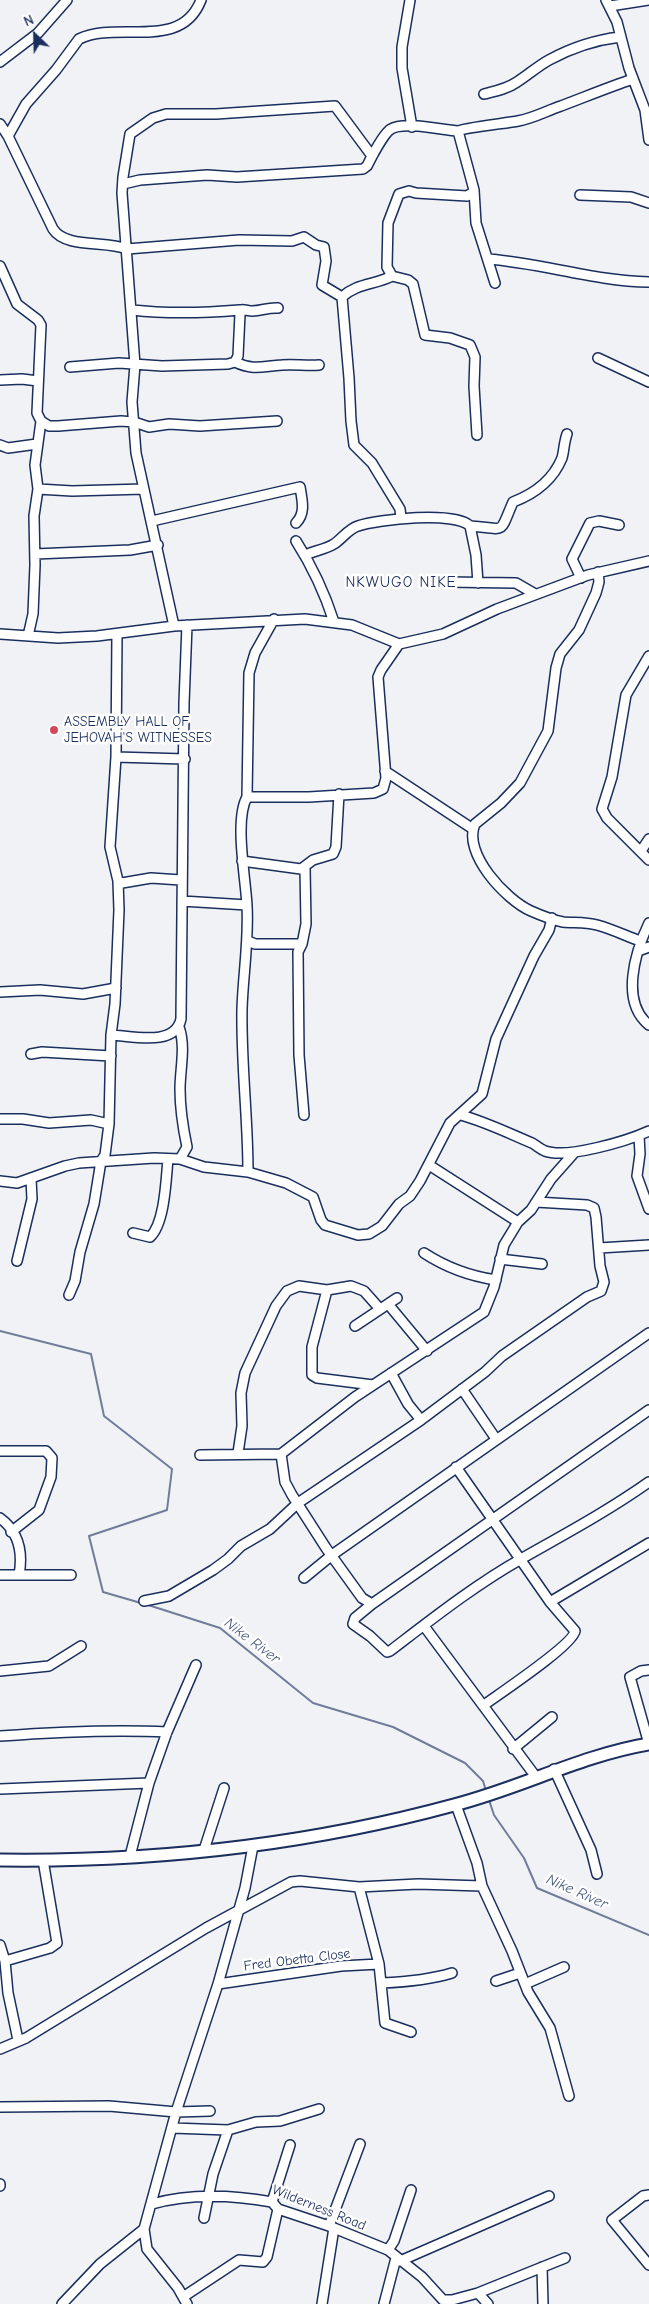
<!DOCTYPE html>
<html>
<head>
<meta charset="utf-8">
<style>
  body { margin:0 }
  #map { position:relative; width:649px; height:2304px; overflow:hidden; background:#f1f2f5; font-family:"Comic Neue",sans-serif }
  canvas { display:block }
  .north { position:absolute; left:10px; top:10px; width:50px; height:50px; -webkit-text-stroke:4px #fff; paint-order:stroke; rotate:336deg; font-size:14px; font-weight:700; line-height:20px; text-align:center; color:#1b2f5e }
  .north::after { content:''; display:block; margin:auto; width:18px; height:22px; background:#1b2f5e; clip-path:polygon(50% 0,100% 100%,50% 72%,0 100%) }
</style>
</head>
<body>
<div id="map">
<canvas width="649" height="2304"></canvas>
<div class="north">N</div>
</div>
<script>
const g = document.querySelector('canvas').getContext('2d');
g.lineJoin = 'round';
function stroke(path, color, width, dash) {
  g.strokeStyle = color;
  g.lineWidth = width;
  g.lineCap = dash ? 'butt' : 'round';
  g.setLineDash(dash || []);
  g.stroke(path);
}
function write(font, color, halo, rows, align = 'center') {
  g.font = font + ' "Comic Neue",sans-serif';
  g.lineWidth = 5;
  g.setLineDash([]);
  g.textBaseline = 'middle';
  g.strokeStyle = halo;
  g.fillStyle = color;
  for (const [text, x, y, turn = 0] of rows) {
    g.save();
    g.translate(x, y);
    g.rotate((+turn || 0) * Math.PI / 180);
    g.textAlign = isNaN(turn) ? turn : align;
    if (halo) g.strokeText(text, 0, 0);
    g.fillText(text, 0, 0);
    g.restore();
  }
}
stroke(new Path2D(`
  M0,1331L91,1354L104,1416L172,1469L167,1510L89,1536L103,1592L141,1603
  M145,1604L220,1628L313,1703L393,1727L465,1763L483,1781L486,1791
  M489,1800L494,1815L524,1858L537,1888L649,1935`), '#707c9a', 2);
const minor = new Path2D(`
  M410,0L402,47V68L412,127
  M606,0L617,22L629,68L645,110L649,140
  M610,6L649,0
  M0,62L38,33L67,0
  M484,94C496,91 507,89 517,82C528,75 538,66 549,60C571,48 595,40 620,37
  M0,124L8,136L53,229C66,249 106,240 127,249L239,240L292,241L304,237L316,245L324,247L326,261L322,285L342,297L349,378L351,421L354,445L372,463L400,509L401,518
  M458,131L474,190L476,223L495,283
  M8,136L26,104L56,70L79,39C118,20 181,52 201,0
  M123,184L140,180L207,175L237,177L363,169L367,166C371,158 384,133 391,129C404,121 442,130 458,131C462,128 508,123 518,121C534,118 546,111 561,106C585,97 609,87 633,79
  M474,192L467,196L416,193L409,191L399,194L388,223L387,267L392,276L408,280L413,284L425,335L450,338L470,345L475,357L474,386L477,435
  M580,195L631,197L649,203
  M488,259C542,263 594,281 649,282
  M0,266L17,304L38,320L41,325L37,413L41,421L35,465L38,489L34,516L35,565L33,614L28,636
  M342,297C357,283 375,285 392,276
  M132,310C168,314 204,313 240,310C244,309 248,311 252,311C262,311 268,307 278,308
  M598,358L649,382
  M235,362C254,371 263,366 282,365C294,364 307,366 319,365
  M70,367L119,363L162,366L228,364L235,362L238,356L240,314
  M0,380L22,379L38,381
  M41,421L49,426H58L121,421L134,422L149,427L169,424L200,426L277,421
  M0,445L8,448L37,444
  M38,489L72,491L144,489
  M152,521L300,487C302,500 306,513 296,523
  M470,526C507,528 498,537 513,502C534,494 553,480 562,458C564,451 564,442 567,434
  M296,541C312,566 325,594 334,622
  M35,554L130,550L158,545
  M305,555C314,551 326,549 334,544C342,539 348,529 358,526C378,519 456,511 470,526L476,555L478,583
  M598,572L599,582L596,593L579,630L560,654L556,668L548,731L520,783L501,803L475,824C462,853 506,900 531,911C540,915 553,920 563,922C574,923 586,922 597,925C612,929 626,936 640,941
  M581,578L572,559L590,523L599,521L619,525
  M447,582L516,583L535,594
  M174,626L136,453L132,402L135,365L122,193L123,177L130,134L153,118L166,114H216L335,106L372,156
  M0,634L58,638L97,636L174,626L305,619L352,625L399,644L443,634L497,609L588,575L649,561
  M649,656L626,695L612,777L602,809L607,818L649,860
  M116,757L185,759
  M385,771L473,829
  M247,797H309L374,793L383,789L386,778L378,677L381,670L399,644
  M641,851L649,839
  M242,861L301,869L313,860L333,854L336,847L339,794
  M118,881L122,883L151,878L181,880
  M182,901L247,905
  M649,923C635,952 620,1002 649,1025
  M248,941L255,944H302L306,924L305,868
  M302,944L298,952L299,1055L304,1115
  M638,951L649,947
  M0,992L40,990L83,994L116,988
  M179,1027C186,1047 180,1069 180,1089C180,1109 183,1128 187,1147L180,1159
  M111,1035C133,1036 175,1047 181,1019L184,703L187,625
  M31,1054L42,1052L111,1056
  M461,1115C486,1122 508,1133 532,1143C536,1145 540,1149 545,1151C567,1159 627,1141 649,1131
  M0,1119H23L49,1123L91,1120L109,1124
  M639,1136L640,1154L637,1176L649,1209
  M429,1165L518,1222L531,1210L551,1179L574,1153
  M248,1172C248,1118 241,1064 242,1009C243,975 249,941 247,906C246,880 234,820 247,797L249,673L255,653L274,619
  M0,1181L17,1183L65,1166L79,1163L154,1158L180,1159L204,1167L248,1172L286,1183L313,1197L321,1220L325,1225L358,1235L369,1234L382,1226L399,1204L410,1196L420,1181L450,1123L482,1094L496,1039L534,956L549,930L552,918
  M133,1233L150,1237C165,1223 166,1179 168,1159
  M599,1248L649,1245
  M424,1253C447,1268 469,1276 496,1280
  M500,1259L542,1264
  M17,1261L32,1199L31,1179
  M327,1290L312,1347V1375L317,1378L373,1385
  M69,1295L75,1281L80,1252L94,1204L101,1161L105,1155L109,1124L111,1035L115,1004L119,910L118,881L110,847L116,757L117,634
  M388,1304L427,1351
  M355,1326L397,1298
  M391,1373L408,1404L421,1420
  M462,1389L496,1439
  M649,1410L372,1604L355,1618L353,1624L370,1636L387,1652L390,1651C432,1619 475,1585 521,1559C565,1534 608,1511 649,1482
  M0,1451H46L52,1458L51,1477L39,1510L11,1532
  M238,1453L242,1426L241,1393L245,1373L276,1306L287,1291L299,1286L327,1290L351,1286L364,1291L380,1309
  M200,1455L281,1454
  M456,1467L550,1602L575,1631C573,1645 499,1694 484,1705
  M0,1518C19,1532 23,1553 19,1575
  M0,1575H71
  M304,1578L332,1555L649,1333
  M144,1601L169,1596L213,1570L228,1559L241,1546L270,1529L298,1503L421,1420L485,1372L502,1356L587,1297L601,1291L604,1282L600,1266L596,1217L594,1208L587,1205L536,1202
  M550,1602L649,1543
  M372,1604L362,1598L326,1548L292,1495L285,1482L281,1454L355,1397L484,1312L494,1287L504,1245L518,1222
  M424,1626L536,1777
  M0,1671L49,1666L81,1646
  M0,1736C55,1732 111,1729 167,1732
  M649,1744L630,1677L641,1671L649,1670
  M513,1749L552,1717
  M554,1769L591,1850L597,1874
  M0,1789L149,1783
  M456,1805L477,1863L482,1886L512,1951L528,1992L550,2028L569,2096
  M204,1850L224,1788
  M130,1856L149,1783L167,1732L196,1665
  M359,1887L379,1964L385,2023L411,2032
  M0,1945L5,1961L8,1993L18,2040
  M5,1961L50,1948L57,1943L43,1860
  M496,1981L520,1973
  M382,1983C405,1982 429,1980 452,1973
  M218,1984L341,1966L379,1964
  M525,1984L564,1967
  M0,2049L26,2038L206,1928L291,1882L300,1881L359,1887L418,1884L482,1886
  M0,2107L109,2106L176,2112L210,2111
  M172,2128L228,2130
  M0,2184V2186
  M649,2195L643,2196L612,2220L649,2265
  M272,2202L290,2145
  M152,2204C190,2193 233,2195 272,2202L278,2209L329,2226L388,2250L422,2277L443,2300H452L478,2293L565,2258
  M204,2218L213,2174L228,2130L256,2122L280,2121L319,2109
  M329,2226L360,2144
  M144,2229L147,2249L178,2288L187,2304
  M388,2250L394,2241L411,2190
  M400,2261L549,2196
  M542,2267L543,2304
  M478,2293L488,2304
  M183,2297L239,2260L263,2262L267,2257L278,2209
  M62,2304L100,2264L144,2229L176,2112L218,1984L245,1888L253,1846
  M322,2304L334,2228
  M384,2304L396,2258`);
const major = new Path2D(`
  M0,1860C153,1862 307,1845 454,1805C521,1788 579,1756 649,1744`);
stroke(minor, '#1b2f5e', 12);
stroke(major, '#1b2f5e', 15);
stroke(minor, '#fff', 9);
stroke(major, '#fff', 11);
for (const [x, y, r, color] of [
  [54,730,5,"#d1495b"]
]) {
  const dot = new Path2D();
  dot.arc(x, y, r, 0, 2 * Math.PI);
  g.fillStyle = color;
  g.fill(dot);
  stroke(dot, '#fff', 2);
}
write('14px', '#1b2f5e', '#fff', [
  ["ASSEMBLY HALL OF",64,722],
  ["JEHOVAH'S WITNESSES",64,738]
], 'left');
write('14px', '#1b2f5e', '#fff', [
  ["Fred Obetta Close",297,1960,-7],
  ["Wilderness Road",319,2208,22]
]);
g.letterSpacing = '1px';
write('15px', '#1b2f5e', '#fff', [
  ["NKWUGO NIKE",401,583]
]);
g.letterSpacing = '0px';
write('italic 15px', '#4c5c81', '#fff', [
  ["Nike River",252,1641,37],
  ["Nike River",577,1892,24]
]);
</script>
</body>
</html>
